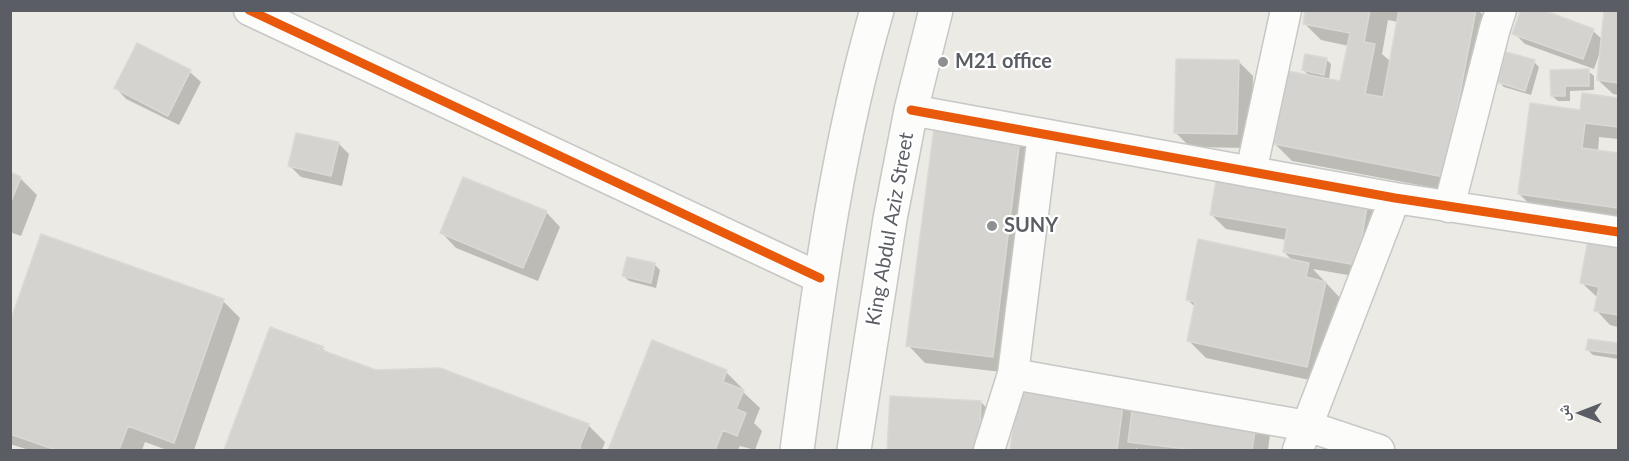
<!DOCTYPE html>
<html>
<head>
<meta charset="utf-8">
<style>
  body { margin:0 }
  #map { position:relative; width:1629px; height:461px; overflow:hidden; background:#ebeae4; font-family:Lato,"Noto Naskh Arabic",sans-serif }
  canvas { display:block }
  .frame { position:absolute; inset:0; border:12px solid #5a5e64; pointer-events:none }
  .north { position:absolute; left:1551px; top:383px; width:60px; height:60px; -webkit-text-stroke:4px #fff; paint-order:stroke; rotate:270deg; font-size:16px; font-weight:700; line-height:24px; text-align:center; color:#5a5e64 }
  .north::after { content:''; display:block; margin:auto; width:21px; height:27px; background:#5a5e64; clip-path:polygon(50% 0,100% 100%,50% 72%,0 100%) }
</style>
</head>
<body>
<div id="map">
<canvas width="1629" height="461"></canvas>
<div class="frame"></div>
<div class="north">ش</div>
</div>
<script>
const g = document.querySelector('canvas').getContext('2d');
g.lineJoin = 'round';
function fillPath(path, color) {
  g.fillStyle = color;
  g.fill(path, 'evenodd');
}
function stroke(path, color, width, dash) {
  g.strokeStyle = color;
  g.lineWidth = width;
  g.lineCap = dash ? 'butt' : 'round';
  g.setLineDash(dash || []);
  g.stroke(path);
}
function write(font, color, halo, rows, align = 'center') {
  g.font = font + ' Lato,sans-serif';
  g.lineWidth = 4.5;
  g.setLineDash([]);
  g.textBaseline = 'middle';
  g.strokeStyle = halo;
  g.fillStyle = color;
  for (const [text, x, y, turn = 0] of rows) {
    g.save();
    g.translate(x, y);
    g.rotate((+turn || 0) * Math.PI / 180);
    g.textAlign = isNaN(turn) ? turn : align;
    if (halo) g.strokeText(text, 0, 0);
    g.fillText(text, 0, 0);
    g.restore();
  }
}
fillPath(new Path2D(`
  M1307,10H1478L1493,25L1461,193L1292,161L1275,144L1311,77L1303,70L1326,59L1331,64L1329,80L1341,83L1349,46L1321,40L1304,23ZM1388,20L1398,22L1391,62L1382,54Z
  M1606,10H1618V95L1613,94L1598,80L1600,52L1594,69L1525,44L1514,33L1593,31L1603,40Z
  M1238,61L1253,76L1251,148L1190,147L1175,132Z
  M1534,62L1539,67L1531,95L1504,87L1499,82Z
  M1588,71L1594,76V90L1570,91V101H1558L1552,96V72Z
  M190,72L201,82L179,125L126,99L116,88Z
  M1583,94L1618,99V139L1599,137L1598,151L1618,154V220L1534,208L1519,194L1581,112Z
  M1021,133L1038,150L1010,373L925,363L908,345Z
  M338,143L349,154L342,186L301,177L290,166Z
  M10,174L20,178L37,195L21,236L10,232Z
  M1368,203L1382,217L1371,279L1313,269L1342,300L1324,383L1206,358L1189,341L1196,308L1187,299L1293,261L1284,252L1286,240L1226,229L1212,215Z
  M546,212L560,227L538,281L456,248L442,233Z
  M42,236L223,301L240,318L194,450H167L145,442L142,450H29L10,444V327Z
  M1589,242L1618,247V327L1610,325L1596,310L1598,298L1582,283Z
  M654,264L660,270L656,288L629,281L624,276Z
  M271,329L323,349L329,354L376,372L588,425L605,442L602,450H226Z
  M1589,340L1618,344V359L1593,355L1588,350Z
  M653,342L726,372L743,389L742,391L760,408L754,423L762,431L755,450L740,446L738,450H610Z
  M1021,385L1270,434L1268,450H1139L1136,448L1135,450H1012Z
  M891,398L981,402L995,417L994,450H888Z`), '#0003');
const building = new Path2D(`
  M1305,10H1370L1364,42L1375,44L1365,94L1383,97L1399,10H1476L1444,177L1274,144L1288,71L1340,81L1350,33L1303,24Z
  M1521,10H1543L1594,29L1583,59L1512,34Z
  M1604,10H1618V83L1597,80Z
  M137,43L191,70L168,116L114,88Z
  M1506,52L1535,60L1525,91L1497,82Z
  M1305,54L1327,58L1324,75L1302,70Z
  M1176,59L1239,60L1237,134L1174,133Z
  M1589,69V86H1565V96H1551L1550,70Z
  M1582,93L1618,98V127L1585,123L1582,148L1618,153V208L1518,194L1530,103L1580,110Z
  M935,120L1021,131L993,357L906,346Z
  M296,133L339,142L331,176L288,166Z
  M10,172L21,177L10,204Z
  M1217,175L1368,201L1357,265L1283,252L1287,228L1210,215Z
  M463,177L547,211L523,268L440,233Z
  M41,234L224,299L174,443L128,426L119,450H56L10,434V322Z
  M1198,239L1309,263L1306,277L1326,282L1307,367L1187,341L1195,302L1186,300Z
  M1588,240L1618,246V315L1594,311L1599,287L1580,283Z
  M627,257L655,263L651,283L622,276Z
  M270,327L324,347L316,348L376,370L440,368L589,424L580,446L581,450H224Z
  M1588,339L1618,343V354L1586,350Z
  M652,340L727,370L723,382L744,390L736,409L746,413L737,436L723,430L715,450H608Z
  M1019,384L1124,398L1117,450H1010Z
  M890,396L981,401L979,450H887Z
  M1133,403L1257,418L1252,450H1195L1128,442Z`);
fillPath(building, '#d4d3cf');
stroke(building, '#dad9d4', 1.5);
const street = new Path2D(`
  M249,10L820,278
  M911,110L1395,198L1618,232
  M1251,172L1286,10
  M1449,207L1495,28L1501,10
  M1013,374L1307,426L1298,450
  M989,450L1013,374L1043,134
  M1379,450L1307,426L1395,198`);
const secondary = new Path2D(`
  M797,450C817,303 835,154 877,10
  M854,450L890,219L911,110L936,10`);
stroke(street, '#c7c7c6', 33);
stroke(secondary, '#c7c8c6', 36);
stroke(street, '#fcfcfb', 30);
stroke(secondary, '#fcfcfb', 33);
stroke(new Path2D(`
  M249,10L820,278
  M911,110L1395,198L1618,232`), '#e8590c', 9);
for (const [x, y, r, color] of [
  [943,62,6,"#8d8f91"],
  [992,226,6,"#8d8f91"]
]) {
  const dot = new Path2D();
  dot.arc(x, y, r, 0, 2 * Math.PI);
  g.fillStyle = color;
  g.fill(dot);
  stroke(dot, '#fff', 2);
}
write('bold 20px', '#5a5e64', '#fff', [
  ["M21 office",955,62],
  ["SUNY",1004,226]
], 'left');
write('20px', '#5a5e64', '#fff', [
  ["King Abdul Aziz Street",890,229,-80]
]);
</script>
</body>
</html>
